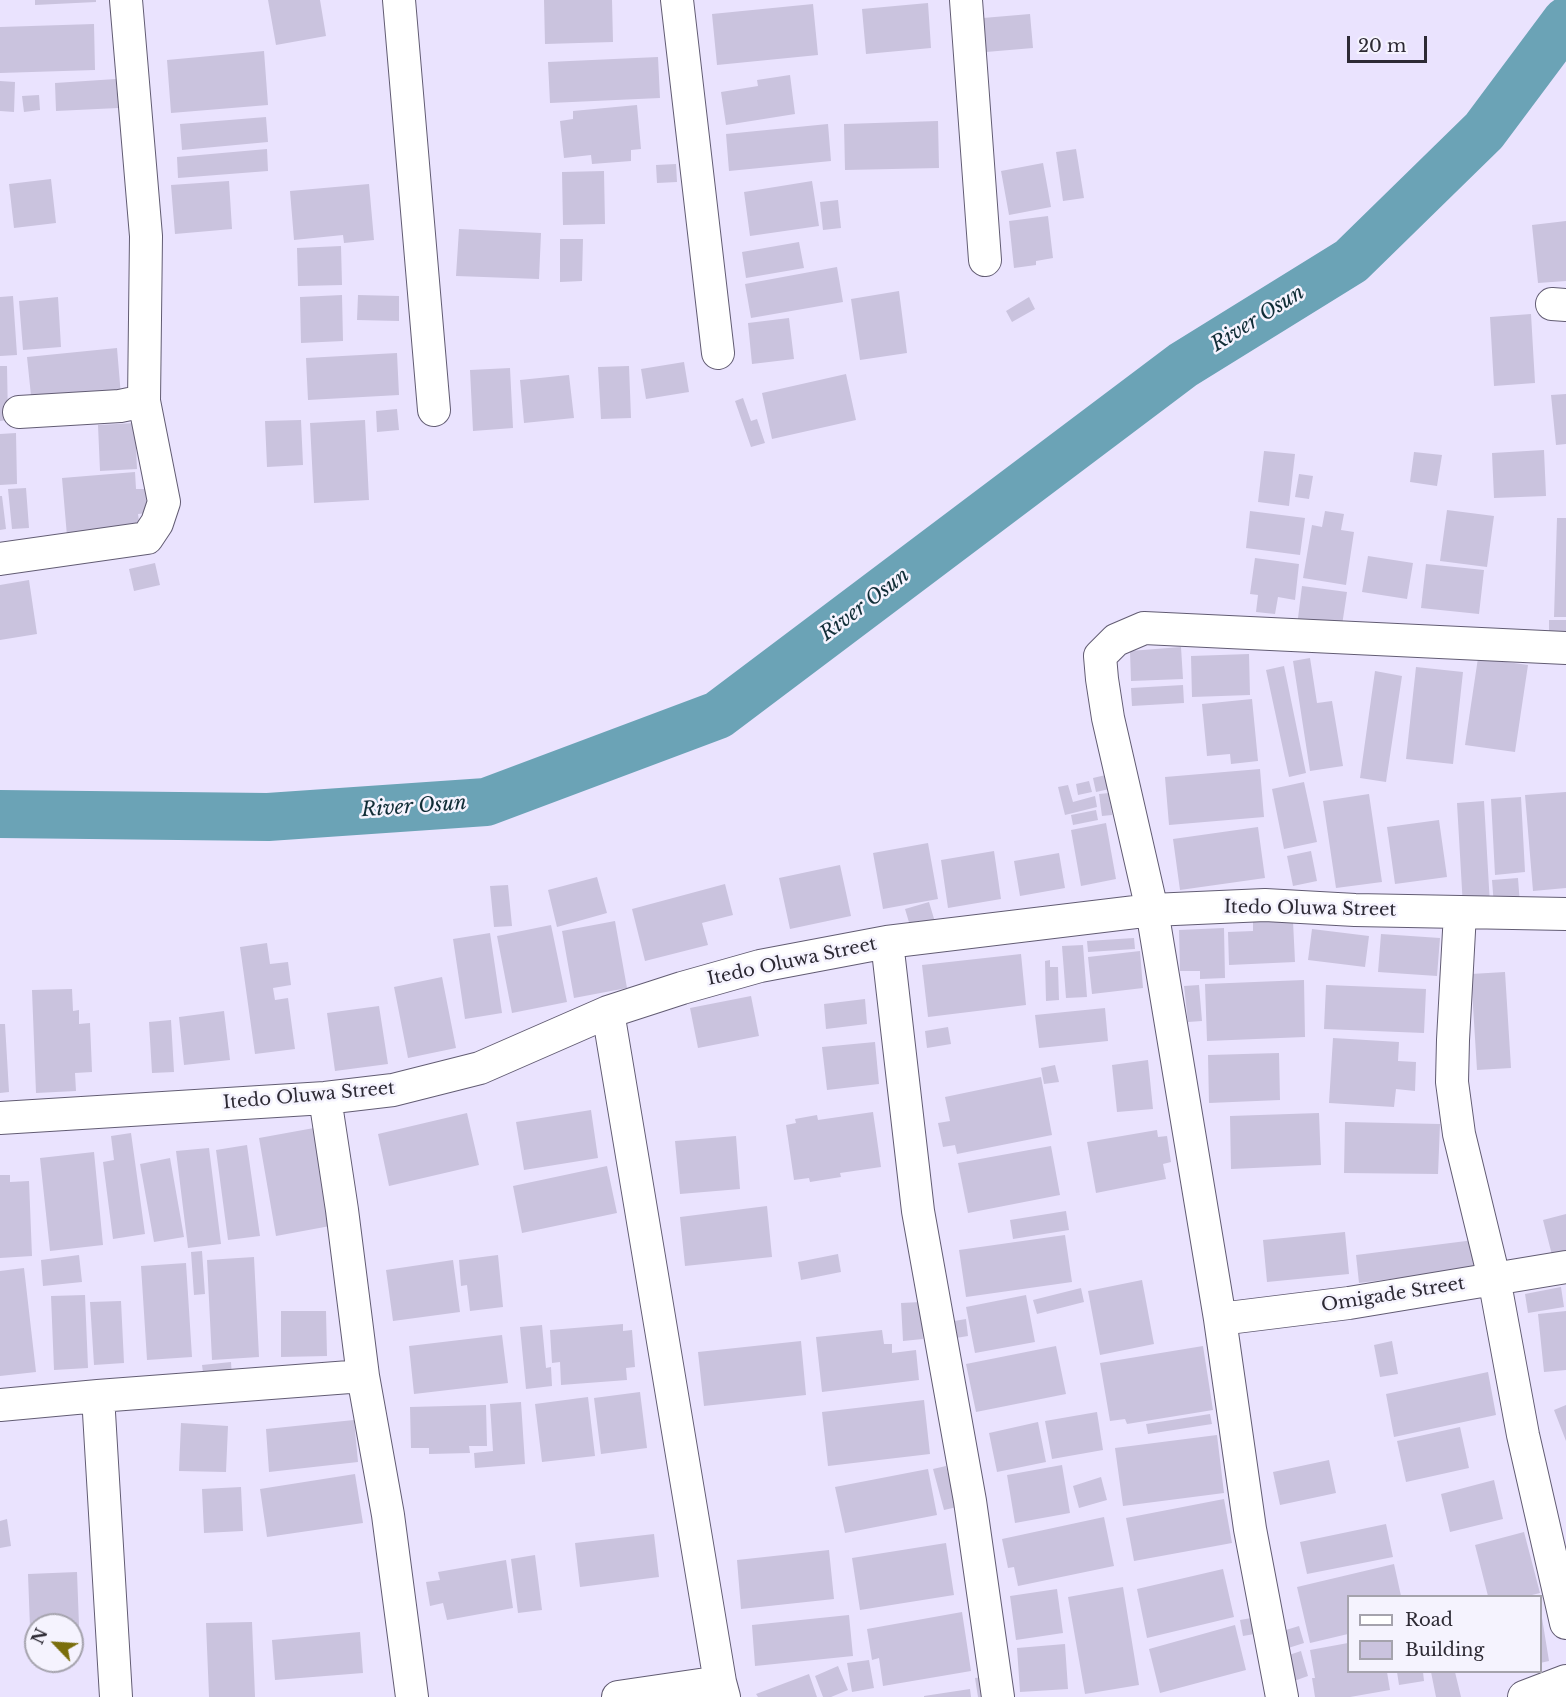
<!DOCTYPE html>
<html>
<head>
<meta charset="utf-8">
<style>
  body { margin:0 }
  #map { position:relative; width:1566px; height:1697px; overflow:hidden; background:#eae3fe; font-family:"Libre Baskerville",serif }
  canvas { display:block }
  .legend { position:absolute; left:1347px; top:1595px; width:195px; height:78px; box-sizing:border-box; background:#f5f3fe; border:2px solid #a5a3ad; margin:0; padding:8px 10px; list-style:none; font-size:18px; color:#2d2a34 }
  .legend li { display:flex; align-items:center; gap:12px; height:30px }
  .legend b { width:30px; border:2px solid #a5a3ad }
  .north { position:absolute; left:24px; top:1613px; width:60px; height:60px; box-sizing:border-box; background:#f5f3fe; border:2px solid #a5a3ad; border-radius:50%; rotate:295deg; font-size:16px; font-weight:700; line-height:24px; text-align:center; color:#2d2a34 }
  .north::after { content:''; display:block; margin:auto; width:21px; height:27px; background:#7a6e0c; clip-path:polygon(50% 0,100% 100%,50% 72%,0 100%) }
  .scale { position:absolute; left:1347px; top:36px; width:80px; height:27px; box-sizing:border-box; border:3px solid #2d2a34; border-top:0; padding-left:8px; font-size:18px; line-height:21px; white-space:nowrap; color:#2d2a34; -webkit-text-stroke:4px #f5f3fe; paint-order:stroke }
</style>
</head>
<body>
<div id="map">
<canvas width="1566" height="1697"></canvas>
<ul class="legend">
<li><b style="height:8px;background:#fff"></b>Road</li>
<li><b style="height:16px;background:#cac3de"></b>Building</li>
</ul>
<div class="north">N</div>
<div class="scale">20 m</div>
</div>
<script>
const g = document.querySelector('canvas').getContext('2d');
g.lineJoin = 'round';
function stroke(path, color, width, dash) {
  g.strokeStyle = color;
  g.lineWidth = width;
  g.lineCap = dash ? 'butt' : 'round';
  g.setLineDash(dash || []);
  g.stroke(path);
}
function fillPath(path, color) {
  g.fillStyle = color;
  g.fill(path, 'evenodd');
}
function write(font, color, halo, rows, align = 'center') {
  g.font = font + ' "Libre Baskerville",serif';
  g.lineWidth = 5;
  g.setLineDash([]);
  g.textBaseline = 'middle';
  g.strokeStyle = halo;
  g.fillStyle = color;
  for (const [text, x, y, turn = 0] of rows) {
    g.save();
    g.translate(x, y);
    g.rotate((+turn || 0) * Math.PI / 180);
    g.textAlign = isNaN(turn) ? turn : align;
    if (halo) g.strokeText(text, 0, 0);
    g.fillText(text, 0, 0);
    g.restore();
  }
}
stroke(new Path2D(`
  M0,814L268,817L486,802L718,715L1183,365L1351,261L1484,131L1566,21`), '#6ba3b6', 48);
fillPath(new Path2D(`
  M35,0H96V2L35,5Z
  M268,0H320L326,36L276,45Z
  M544,0H612L613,42L545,44Z
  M928,3L931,48L866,54L862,9Z
  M813,4L818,55L717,65L712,14Z
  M1030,14L1033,48L986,52L983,18Z
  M94,24L95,70L0,73V27Z
  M264,51L268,105L171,113L167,60Z
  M658,57L660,98L550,103L548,62Z
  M790,75L795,114L726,125L721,92L758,86L757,80Z
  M116,79L118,108L56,111L55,83Z
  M0,81L15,82L14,112L0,111Z
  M39,95L40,110L24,112L22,96Z
  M637,105L641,149L631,150V161L592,164L591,155L564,158L560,121L573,119V111Z
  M266,117L268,142L182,150L180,124Z
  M938,121L939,168L845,170L844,124Z
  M828,124L831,161L729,171L726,134Z
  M267,149L268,171L178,178L177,157Z
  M1076,149L1084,198L1063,201L1056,152Z
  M1043,163L1051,207L1009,215L1001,171Z
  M676,164L677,182L657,183L656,165Z
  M604,171L605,224L563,225L562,172Z
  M51,179L56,223L14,228L9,184Z
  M229,181L232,229L175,234L171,185Z
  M812,181L819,226L750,236L744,192Z
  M369,184L374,240L344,243L343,235L294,240L290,191Z
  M838,200L841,228L823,230L820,202Z
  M1048,216L1053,258L1036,261V265L1014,268L1009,221Z
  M1566,221V281L1538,283L1532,225Z
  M459,229L541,233L539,279L456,276Z
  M560,239H583L582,281L560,282Z
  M799,242L804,268L746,278L742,252Z
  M341,246L342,285L298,286L297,248Z
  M837,267L843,302L751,318L745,284Z
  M899,291L907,353L860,360L851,299Z
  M342,295L343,341L301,343L300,297Z
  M358,295L399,296V321L357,320Z
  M13,296L17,355L0,356V297Z
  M58,297L61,347L23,350L19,301Z
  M1029,297L1035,309L1012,322L1006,311Z
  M1531,314L1535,383L1494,386L1490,317Z
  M789,318L794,359L752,364L748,323Z
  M117,348L121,396L32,405L27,357Z
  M397,353L399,395L308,400L306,358Z
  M684,362L689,392L646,399L641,369Z
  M0,366H7L8,420L0,421Z
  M629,366L631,418L601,419L598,367Z
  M510,368L513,428L473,431L470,370Z
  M846,374L856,420L772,439L762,393Z
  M569,375L574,418L524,423L520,380Z
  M1566,394V444L1556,445L1551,395Z
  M743,398L751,421L757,419L765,443L751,447L735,401Z
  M397,409L399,430L377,432L376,411Z
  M301,420L303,465L267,467L265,421Z
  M365,420L369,500L314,503L310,423Z
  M135,423L137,469L100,471L98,425Z
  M16,433L17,484L0,485V434Z
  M1544,450L1546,496L1494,498L1492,453Z
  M1264,451L1295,454L1289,506L1258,502Z
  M1414,452L1442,455L1437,486L1410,482Z
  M135,472L136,489H146L148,513L138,514L140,529L67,536L62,478Z
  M1299,474L1313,476L1309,499L1295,497Z
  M26,488L29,528L12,529L8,489Z
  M0,496H2L6,529L0,530Z
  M1447,510L1494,516L1487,567L1440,561Z
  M1250,511L1305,518L1300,555L1246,548Z
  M1325,511L1344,514L1341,530L1354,532L1346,585L1303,578L1312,525L1322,527Z
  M1557,518H1566V617H1554Z
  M1368,556L1413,563L1407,599L1362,592Z
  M1255,558L1299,564L1295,600L1278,597L1275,614L1256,612L1258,595L1250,594Z
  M155,563L160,585L134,591L129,569Z
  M1426,564L1484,570L1479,614L1421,608Z
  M29,580L37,634L0,640V585Z
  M1302,586L1347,592L1341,632L1297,626Z
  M1549,620H1566V632H1549Z
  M1181,647L1183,679L1131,681L1130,651Z
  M1249,654L1250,695L1192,697L1191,656Z
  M1310,658L1317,703L1332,701L1343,766L1310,771L1293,661Z
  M1478,658L1528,665L1515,752L1465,745Z
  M1284,666L1306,773L1289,777L1266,670Z
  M1416,667L1463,672L1453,764L1406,759Z
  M1375,671L1402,676L1386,782L1360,778Z
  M1183,685L1184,703L1132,706L1131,688Z
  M1252,699L1258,761L1231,764L1230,754L1207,756L1202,704Z
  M1260,769L1264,817L1169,825L1165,777Z
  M1110,774L1114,788L1096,792L1093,778Z
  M1089,781L1092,792L1078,795L1076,784Z
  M1304,782L1317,842L1284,849L1272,789Z
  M1068,785L1073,802L1095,796L1097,807L1065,815L1058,787Z
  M1566,792V888L1533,891L1525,795Z
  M1109,793L1112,815L1102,816L1099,794Z
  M1369,794L1382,882L1336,888L1323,801Z
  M1521,797L1525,872L1495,875L1491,799Z
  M1484,801L1490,905L1463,907L1457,803Z
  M1096,810L1098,820L1073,825L1071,815Z
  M1439,820L1447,877L1395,884L1387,827Z
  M1106,823L1116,879L1081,886L1071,830Z
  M1258,827L1265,878L1180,890L1173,839Z
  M928,843L938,899L883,909L873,853Z
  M994,851L1001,899L948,908L941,860Z
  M1311,851L1317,881L1293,886L1287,856Z
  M1059,853L1065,888L1020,896L1014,861Z
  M840,865L851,916L790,929L779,878Z
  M597,877L607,913L557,927L548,890Z
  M1518,878L1520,905L1494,906L1492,880Z
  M725,884L733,915L702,923L708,945L645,961L632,909Z
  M508,885L512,926L494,927L490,886Z
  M929,902L935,922L911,929L905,909Z
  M615,921L627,988L574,998L562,931Z
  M1293,921L1295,962L1229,965L1228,932L1253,931V922Z
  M551,925L567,1002L512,1013L497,936Z
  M1224,928L1225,978L1200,979V971H1180L1179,930Z
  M1312,929L1369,936L1365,967L1308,960Z
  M490,933L502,1013L465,1019L453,939Z
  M1381,934L1440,938L1437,976L1378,972Z
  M1134,938L1135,949L1088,952L1087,941Z
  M267,943L270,964L288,962L291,985L273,988L275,1000L288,998L295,1049L255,1054L240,947Z
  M1083,945L1087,997L1066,998L1062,946Z
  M1140,951L1143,988L1092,994L1088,957Z
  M1021,954L1026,1005L928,1017L922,965Z
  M1050,960V967H1058L1059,1000L1046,1001L1045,961Z
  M1505,972L1511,1068L1477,1070L1471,974Z
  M442,977L456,1048L408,1058L394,987Z
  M1304,980L1305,1037L1207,1041L1205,984Z
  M1199,985L1202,1021L1188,1022L1184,986Z
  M1326,985L1426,989L1424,1033L1324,1029Z
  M72,989L73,1011L79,1010V1024L90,1023L92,1072L75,1073L76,1091L36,1093L32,990Z
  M751,996L759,1036L698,1048L690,1008Z
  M865,999L867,1024L826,1029L824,1004Z
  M379,1006L388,1064L335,1071L327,1013Z
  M1105,1008L1108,1041L1039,1048L1035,1015Z
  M224,1011L230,1060L184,1065L179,1017Z
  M171,1020L174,1072L152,1073L149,1022Z
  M0,1024H5L9,1092L0,1093Z
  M948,1027L951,1044L927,1048L925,1031Z
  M1333,1038L1399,1042L1398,1061L1416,1062L1415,1091L1396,1089L1394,1107L1329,1103Z
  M875,1042L879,1084L827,1090L822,1047Z
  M1279,1053L1280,1100L1209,1103L1208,1055Z
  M1148,1060L1153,1109L1117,1112L1112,1065Z
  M1055,1065L1059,1082L1044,1084L1041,1068Z
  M1041,1077L1052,1135L957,1154L955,1145L943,1147L938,1123L950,1121L945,1097Z
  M591,1110L598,1158L524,1170L516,1122Z
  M873,1112L881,1167L840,1173L841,1177L810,1182L809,1178L794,1180L786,1125L796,1123L795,1119L817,1115L818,1120Z
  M467,1113L479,1165L389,1186L378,1134Z
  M1319,1113L1321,1165L1231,1169L1230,1116Z
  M1345,1122L1440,1124L1438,1174L1344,1173Z
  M314,1128L330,1226L276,1236L259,1138Z
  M1157,1130L1158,1137L1167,1136L1171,1162L1163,1164L1166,1179L1096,1193L1087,1142Z
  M131,1133L145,1234L113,1239L103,1162L114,1160L111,1136Z
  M736,1136L740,1189L680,1194L675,1141Z
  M247,1145L260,1236L228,1240L216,1150Z
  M1051,1146L1060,1195L968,1213L958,1163Z
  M209,1148L221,1244L188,1248L176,1151Z
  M94,1152L103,1245L50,1251L40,1158Z
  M170,1158L184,1237L154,1242L140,1164Z
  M607,1166L617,1213L522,1233L513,1186Z
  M0,1175H10V1182L29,1181L32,1256L0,1258Z
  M767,1206L772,1257L685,1266L680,1217Z
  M1066,1211L1069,1230L1013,1239L1010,1220Z
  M1566,1214V1251L1552,1255L1543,1220Z
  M1345,1232L1349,1274L1267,1282L1263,1240Z
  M1065,1235L1072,1282L966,1297L959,1250Z
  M1474,1240L1477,1268L1359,1283L1356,1255Z
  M202,1251L205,1294L194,1295L191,1252Z
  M838,1254L841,1272L801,1280L798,1262Z
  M79,1255L82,1282L43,1286L41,1260Z
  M498,1255L503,1307L470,1311L467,1285L461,1286L459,1260Z
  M254,1257L259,1357L212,1360L207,1260Z
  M453,1260L460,1312L393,1321L386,1270Z
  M186,1263L192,1357L147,1360L141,1266Z
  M24,1268L36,1372L0,1376V1271Z
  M1142,1280L1154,1344L1100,1355L1088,1291Z
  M1561,1287L1564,1307L1528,1313L1525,1294Z
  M1081,1288L1084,1302L1037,1314L1033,1300Z
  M85,1295L88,1368L54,1370L51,1296Z
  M1026,1295L1035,1342L975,1353L966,1307Z
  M121,1301L124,1363L94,1365L90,1302Z
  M921,1302L923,1339L903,1341L901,1303Z
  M281,1311H326L327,1356L281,1357Z
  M1566,1311V1370L1544,1372L1538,1314Z
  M966,1319L968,1336L956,1338L954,1321Z
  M623,1324V1331L632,1330L635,1367L626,1368L627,1380L561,1385L560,1362L552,1363L550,1330Z
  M542,1325L546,1368L551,1367L552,1386L526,1389L520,1327Z
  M882,1330L884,1344H892V1353L916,1350L919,1380L822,1392L816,1337Z
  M502,1335L508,1383L414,1394L409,1346Z
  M801,1341L806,1395L704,1406L698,1352Z
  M1392,1341L1398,1374L1380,1377L1374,1345Z
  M1056,1346L1066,1394L976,1412L966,1364Z
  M1203,1346L1213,1410L1127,1424L1125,1419L1110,1421L1100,1363Z
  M231,1362L232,1377L204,1380L202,1365Z
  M1488,1372L1496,1415L1394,1437L1386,1394Z
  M640,1392L647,1448L601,1454L594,1398Z
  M588,1397L595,1456L542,1462L535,1404Z
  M924,1400L930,1454L828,1466L822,1412Z
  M521,1402L525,1464L475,1468L474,1453L493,1451L490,1404Z
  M486,1405L487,1446H469L470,1453L429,1454V1448H411L410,1407Z
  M1566,1405V1441L1554,1410Z
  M1097,1412L1103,1450L1052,1459L1045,1421Z
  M1210,1414L1212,1424L1148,1434L1146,1424Z
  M354,1420L358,1462L269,1472L266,1429Z
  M1038,1422L1046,1462L997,1472L989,1433Z
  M181,1423L228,1426L226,1472L179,1471Z
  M1460,1427L1469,1468L1406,1482L1397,1441Z
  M1217,1435L1224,1493L1123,1506L1115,1448Z
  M1329,1460L1336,1493L1280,1505L1273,1472Z
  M1062,1465L1070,1513L1015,1523L1007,1475Z
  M946,1466L957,1507L944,1510L933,1469Z
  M928,1469L937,1515L845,1533L835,1487Z
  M355,1474L363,1523L267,1537L260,1489Z
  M1101,1477L1107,1500L1079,1508L1073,1486Z
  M1494,1480L1503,1519L1450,1532L1441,1494Z
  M241,1487L243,1531L204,1533L202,1489Z
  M1224,1499L1232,1543L1134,1561L1126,1518Z
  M1104,1517L1114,1566L1018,1586L1014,1567L1008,1568L1002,1539Z
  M7,1519L11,1546L0,1548V1521Z
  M1386,1524L1393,1557L1307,1574L1300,1542Z
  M1524,1532L1540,1593L1528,1596H1488L1475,1545Z
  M654,1534L659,1577L580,1587L575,1543Z
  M946,1543L954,1595L860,1610L852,1558Z
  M829,1550L834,1599L741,1609L737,1560Z
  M535,1555L542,1610L518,1613L511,1559Z
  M506,1560L513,1608L447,1620L443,1603L430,1606L426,1582L440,1580L438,1572Z
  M1394,1564L1401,1596H1348V1634L1310,1643L1297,1587Z
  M1223,1569L1234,1617L1147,1638L1137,1589Z
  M77,1572L80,1652H72V1625H36V1654H31L28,1574Z
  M1123,1587L1139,1685L1085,1694L1068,1597Z
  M1057,1589L1063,1633L1016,1640L1010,1596Z
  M962,1612L971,1671L883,1686L879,1658L872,1660L867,1629Z
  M849,1615L853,1656L755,1666L752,1625Z
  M1257,1617L1260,1633L1243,1636L1240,1620Z
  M1540,1618H1542L1549,1661L1540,1663Z
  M252,1622L255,1697H209L206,1623Z
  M1235,1625L1246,1670L1160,1693L1149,1649Z
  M1299,1626L1304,1643L1282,1650L1276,1633Z
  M360,1632L363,1673L275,1680L272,1640Z
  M1348,1643V1672H1387L1390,1690L1350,1697H1315L1312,1678H1315L1310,1650Z
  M1065,1644L1068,1689L1020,1692L1017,1648Z
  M1301,1651L1308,1676L1294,1681L1286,1656Z
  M869,1660L874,1688L852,1692L847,1663Z
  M838,1666L848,1690L831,1697H823L815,1676Z
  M1397,1672H1423L1424,1681L1399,1685Z
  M1431,1672H1455L1461,1697H1436Z
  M809,1674L817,1697H758L756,1694Z
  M990,1676L993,1697H978L975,1678Z
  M970,1689L971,1697H924V1696Z`), '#cac3de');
const minor = new Path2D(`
  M399,0L434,410
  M677,0L718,353
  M966,0L985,260
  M1552,304L1566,305
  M19,412L120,406L144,401L146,236L126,0
  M0,559L147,538L157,523L164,502L144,401
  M1460,913L1453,1040L1452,1082L1459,1134L1494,1278L1523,1435L1566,1623
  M887,942L918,1211L970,1501L998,1697
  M608,1012L720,1682L724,1697
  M325,1098L342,1210L363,1376L388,1515L412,1697
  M0,1118L325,1098L393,1090L480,1068L608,1012L682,988L760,966L887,942L1152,910L1265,905L1355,910L1566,914
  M1220,1319L1349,1303L1566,1267
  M98,1396L116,1697
  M0,1405L98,1396L363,1376
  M618,1697L720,1682
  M1282,1697L1250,1529L1220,1319L1152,910L1108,718L1102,679L1100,656L1116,640L1144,628L1566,648
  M1524,1697L1566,1681`);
stroke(minor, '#625c73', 34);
stroke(minor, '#fff', 32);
write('18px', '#2d2a34', '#f5f3fe', [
  ["Itedo Oluwa Street",1310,909,1],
  ["Itedo Oluwa Street",792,962,-12],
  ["Itedo Oluwa Street",309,1096,-5],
  ["Omigade Street",1393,1295,-9]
]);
write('italic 20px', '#102d36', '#f5f3fe', [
  ["River Osun",1258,319,-32],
  ["River Osun",865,605,-37],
  ["River Osun",414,807,-4]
]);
</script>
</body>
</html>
